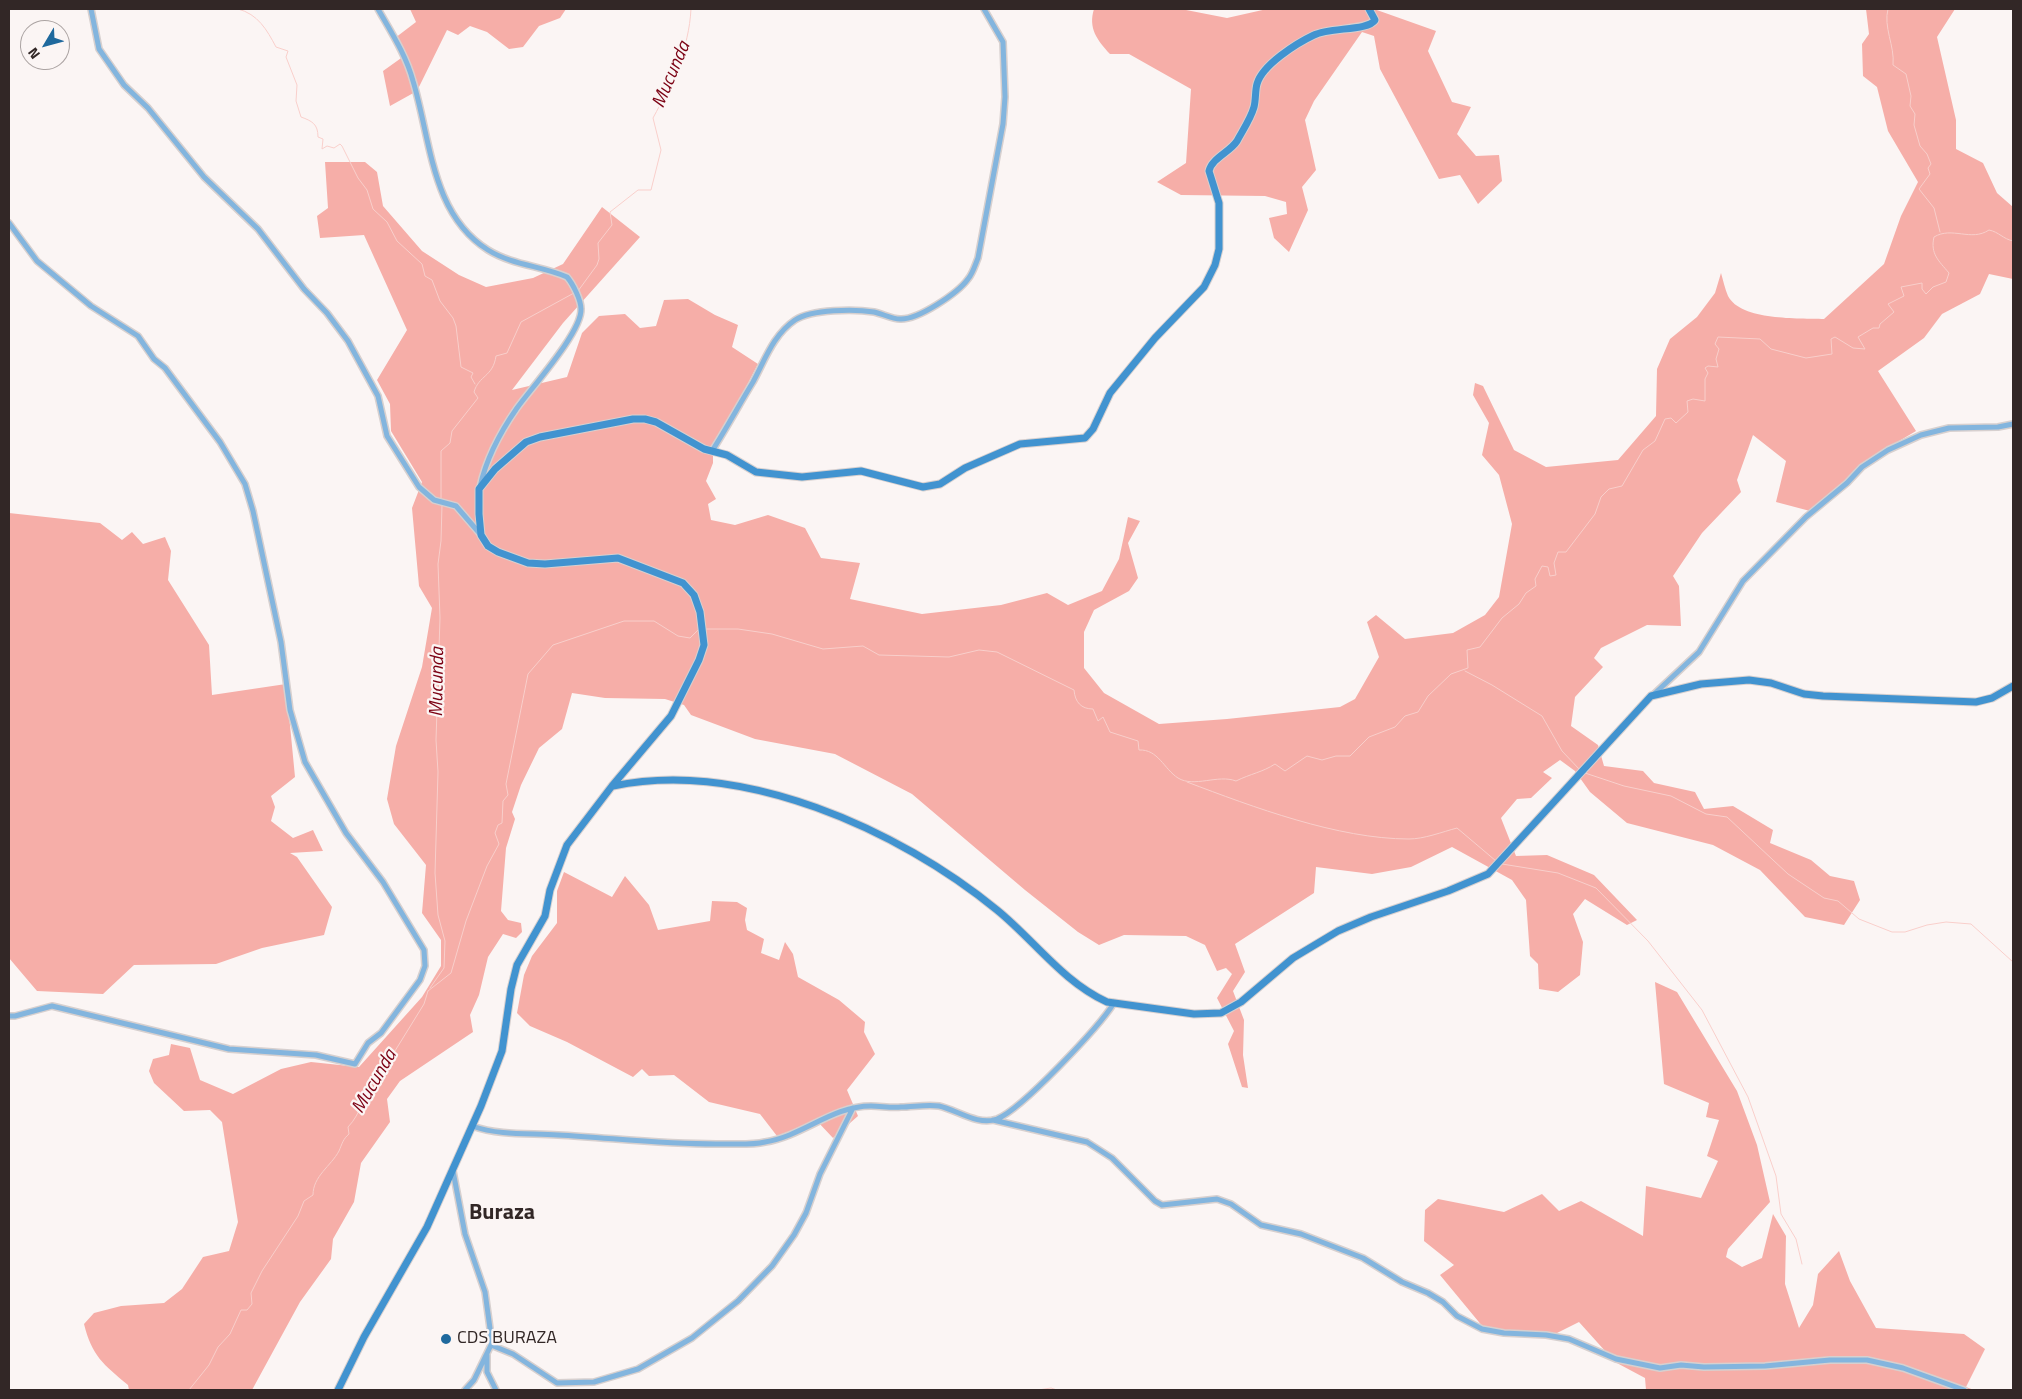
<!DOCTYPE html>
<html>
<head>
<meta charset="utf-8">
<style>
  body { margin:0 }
  #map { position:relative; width:2022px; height:1399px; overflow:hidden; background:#fbf5f4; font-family:"Titillium Web",sans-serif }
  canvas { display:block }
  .frame { position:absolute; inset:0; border:10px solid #322726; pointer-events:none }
  .north { position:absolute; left:20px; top:20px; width:50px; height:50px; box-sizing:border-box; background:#fbf5f4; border:1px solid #aba3a2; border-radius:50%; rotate:233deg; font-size:14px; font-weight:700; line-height:20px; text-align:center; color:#322726 }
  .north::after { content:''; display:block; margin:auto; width:18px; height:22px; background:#1f699d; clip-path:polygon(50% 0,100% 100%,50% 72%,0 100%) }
</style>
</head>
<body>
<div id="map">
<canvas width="2022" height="1399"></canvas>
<div class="frame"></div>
<div class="north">N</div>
</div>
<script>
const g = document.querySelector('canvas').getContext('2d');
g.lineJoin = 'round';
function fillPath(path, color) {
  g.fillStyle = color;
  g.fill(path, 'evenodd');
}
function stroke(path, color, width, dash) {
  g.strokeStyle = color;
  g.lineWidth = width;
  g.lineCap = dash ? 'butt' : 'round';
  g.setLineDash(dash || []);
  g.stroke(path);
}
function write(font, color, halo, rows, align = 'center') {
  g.font = font + ' "Titillium Web",sans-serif';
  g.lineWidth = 4.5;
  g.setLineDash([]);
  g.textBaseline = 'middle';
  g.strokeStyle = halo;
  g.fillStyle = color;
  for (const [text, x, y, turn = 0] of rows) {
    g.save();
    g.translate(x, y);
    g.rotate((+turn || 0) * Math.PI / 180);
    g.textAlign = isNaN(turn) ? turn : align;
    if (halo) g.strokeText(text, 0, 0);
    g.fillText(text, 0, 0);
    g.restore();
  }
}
fillPath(new Path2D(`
  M410,9H566L560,18L539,26L523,47L509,49L487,32L470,26L458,35L447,30L417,91L390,106L383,71L404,56L395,38L416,22Z
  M1094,9H1181L1227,18L1267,9H1374L1436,31L1428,51L1452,102L1471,107L1457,134L1476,156L1499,155L1502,181L1478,204L1460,175L1439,179L1380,69L1374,36L1362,32L1314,101L1305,120L1316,170L1302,187L1308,210L1289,252L1274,238L1269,218L1287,214L1286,202L1265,196L1181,195L1157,182L1186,163L1191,89L1129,54H1110C1097,40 1088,28 1094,9Z
  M1866,9H1955L1937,37L1956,120V149L1983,163L1997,193L2013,207V279L1989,274L1980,294L1942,314L1924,338L1878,371L1916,431L1864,462L1843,483L1810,511L1776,502L1786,461L1753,435L1737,480L1741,492L1702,533L1673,576L1679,586L1681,626L1647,625L1601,648L1594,658L1603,667L1575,697L1571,726L1598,745L1604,766L1643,771L1654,783L1695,792L1704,809L1733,806L1773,830L1770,843L1811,860L1830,876L1854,881L1860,900L1844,925L1805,917L1760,870L1713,845L1627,823L1590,792L1575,771L1560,760L1543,772L1552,778L1531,798L1517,799L1501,818L1516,856L1547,855L1594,875L1637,920L1627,925L1585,899L1573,914L1583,942L1580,975L1558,992L1539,989L1538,964L1530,956L1526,900L1512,880L1452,847L1411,867L1372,874L1316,867L1314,893L1235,944L1245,972L1233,991L1244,1020L1243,1055L1248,1088L1242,1087L1228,1044L1234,1031L1217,998L1232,974L1226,968L1217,971L1205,945L1186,936L1124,935L1099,945L1078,932L1025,890L912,794L835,754L755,739L691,715L684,705L665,699L605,698L572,693L562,729L539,748L521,785L512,812L515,819L506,848L501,911L508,920L521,923L522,932L516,938L503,934L488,957L479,995L470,1015L473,1032L400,1081L387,1099L390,1122L361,1163L354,1202L333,1239L331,1259L300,1302L252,1390H129L128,1385C103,1364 92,1356 84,1324L94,1313L121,1306L164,1303L182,1289L203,1257L229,1251L238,1222L222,1122L210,1110L184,1111L154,1083L149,1071L153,1059L169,1055L171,1044L190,1048L200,1080L233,1094L281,1069L311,1062L359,1067L422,997L441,966V940L422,913L426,865L394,824L387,799L396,746L422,667L432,608L419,586L412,508L422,482L391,431L390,404L377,380L407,330L364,235L320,238L317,216L328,208L325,162H365L377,172L383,206L422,251L459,275L486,287L533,278L563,264L602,207L640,237L563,323L512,390L567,377L582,333L599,316L625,314L640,328L656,326L664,300L688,299L715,315L738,325L732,347L758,364L713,451V463L706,481L716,499L708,504L711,520L735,525L768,515L805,528L821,558L860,563L850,599L922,614L1001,605L1047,593L1068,605L1102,591L1119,559L1128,517L1140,521L1128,543L1138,578L1129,591L1094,610L1084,632V668L1104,693L1159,724L1227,719L1340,707L1355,699L1379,657L1367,622L1376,615L1405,639L1453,633L1485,615L1499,597L1512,524L1499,475L1482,455L1489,423L1473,395L1475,383L1483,386L1514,450L1546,467L1618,460L1656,416L1657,369L1670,339L1697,317L1715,293L1721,273C1723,280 1725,289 1728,296C1741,321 1799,318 1824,319L1884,264L1901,216L1918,182L1888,131L1877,87L1863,76L1862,44L1869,34Z
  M9,513L100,523L122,540L132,532L143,544L165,537L171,551L168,580L209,645L212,695L286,684L295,777L271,796L275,807L271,821L293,838L313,830L323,851L290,853L297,857L332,907L324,935L262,948L216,964L134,965L103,994L37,991L9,958Z
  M564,872L612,897L625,876L649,905L658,930L710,921L712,901L737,902L747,908L745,920L747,930L764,939L761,953L779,960L785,942L793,954L798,977L839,1000L865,1022L864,1032L875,1054L847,1090L858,1116L833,1138L817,1121L777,1136L760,1114L709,1102L674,1075L649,1076L642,1069L633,1077L567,1042L530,1026L517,1013L524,975L532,956L557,923V891Z
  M1655,982L1677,992L1737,1091L1757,1145L1770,1202L1728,1249L1726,1257L1742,1267L1762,1258L1773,1214L1786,1236L1785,1284L1799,1328L1813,1305L1818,1274L1839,1251L1850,1281L1876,1328L1964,1334L1985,1349L1966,1387L1974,1390H1646L1645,1378L1615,1362L1579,1322L1549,1337L1507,1336L1483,1327L1440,1275L1454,1265L1424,1241L1425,1210L1438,1199L1504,1212L1542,1194L1559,1211L1581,1201L1643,1236L1646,1186L1701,1198L1718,1161L1707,1156L1719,1120L1706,1117L1709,1103L1664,1084Z`), '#f6aea8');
stroke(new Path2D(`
  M238,9C258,14 267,30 276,47L288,51L286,57L297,85L296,101L301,117C312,121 318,124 318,137L323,139L322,149L327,146L334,148L340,144L342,146L358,178L367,190L373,209L387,222L397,241L422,264L425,276L432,280L440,301L453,318L456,326L461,367L473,373L471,377L475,384
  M1888,9C1883,27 1895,46 1893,65L1906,74L1911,96L1910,106L1915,114L1914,125L1920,146L1927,154L1931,164L1928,168L1930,174L1919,189L1934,208L1940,232
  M578,291L597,265L599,259L598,243L612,225L610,212L638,190H651L661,150L653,118C672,83 689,49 691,9
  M441,501V451L450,443L452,431L478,398L474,392C479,375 493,377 496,356L507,353L521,322L574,293
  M705,629H738L772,634L823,649L863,646L879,655L949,657L979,650L997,652L1074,690C1075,702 1081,709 1093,709L1098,721L1103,717L1110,732L1138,741L1139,750C1158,749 1164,769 1178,778C1194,788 1218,774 1236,781C1250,774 1263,772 1275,764L1285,771L1307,756L1322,760L1336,756H1350L1369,737L1395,727L1405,716L1418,712L1428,696L1451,674L1468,668L1467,650L1480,647L1502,618L1519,604L1526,593L1536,586L1535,579L1542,566L1548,567L1550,576L1556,575L1554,563L1558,552H1566L1595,514L1601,497L1609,489L1622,486L1643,450L1655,441L1665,419L1671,418L1676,423L1688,412L1687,401L1693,399L1705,401V379L1708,373L1705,368L1708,366L1718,367L1716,359L1719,349L1715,344L1718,337L1760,339L1771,349L1806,358L1832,354L1831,339L1835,337L1853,348L1865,349L1858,337L1873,328H1879L1880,324L1894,312L1888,304L1904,296L1901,287L1922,283V289L1926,294L1933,287L1946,282L1949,273C1939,261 1930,254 1934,237C1952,226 1971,242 1989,230C1999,232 2003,239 2013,241
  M1465,671L1492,685L1542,716L1562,751L1580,770
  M1585,773L1624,786L1671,796L1706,814L1727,817L1788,874L1824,898L1838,901L1859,919L1892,932H1905L1927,925L1946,922L1971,924L2013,962
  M1187,782C1253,807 1338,839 1409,839C1424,839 1442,832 1457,828L1496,861
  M1502,864L1558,873L1596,888L1648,941L1702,1010L1748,1097L1776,1176L1781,1214L1796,1239L1802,1264
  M430,988L444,968L445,941L438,915L435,873L438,772L436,740L440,618L438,564L441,541L442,505
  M428,991L451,973L466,921L487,866L499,844L495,833L498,825L502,823L503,801L508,795L506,784L528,674L553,645L624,621H654L678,636L690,638L699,629
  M189,1390L209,1365L218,1347L230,1334L241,1310H247L252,1304L251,1293L262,1271L298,1216L304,1201L313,1195C313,1176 331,1166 339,1151C342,1144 343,1139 349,1134L348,1127C361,1114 364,1093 377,1080L424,1004L428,991
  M1038,1390L1051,1388L1057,1390`), '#f9cfcb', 1);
const street = new Path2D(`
  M91,9L99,49L124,85L148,108L204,177L258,229L304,289L327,313L348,341L378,396L387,436L419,487L434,500L456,506L481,535
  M378,9C391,32 406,55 413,81C431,140 431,214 488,250C512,265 542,266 567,277C573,284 581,300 581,309C582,332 532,387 517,408C501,431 486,459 480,487
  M9,223L37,261L91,306L138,336L154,359L165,368L220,442L245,484L253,511L281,642L290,710L305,762L346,833L383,882L424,950L425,966L420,980L381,1033L368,1043L355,1064L316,1055L229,1049L52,1006L15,1016H9
  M712,451C726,429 739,405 753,382C765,360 773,335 795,320C812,309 855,309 874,312C883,314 892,319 900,319C918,320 958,293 968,279C973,273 975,265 978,258L1003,124L1005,97L1003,42L984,9
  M1652,696L1699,652L1743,581L1806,517L1847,483L1862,467L1888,450L1921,435L1949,428L1998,427L2013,424
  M993,1120L1087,1142L1112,1158L1155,1201L1162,1205L1217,1199L1231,1204L1261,1225L1301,1234L1363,1258L1402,1282L1428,1293L1443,1302L1457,1316L1482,1329L1504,1333L1546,1335L1569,1339L1616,1359L1660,1368L1681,1365L1704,1367L1765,1366L1830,1360H1867L1903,1368L1964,1390
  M472,1126C501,1136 529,1133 558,1135C613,1138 669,1145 724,1144C738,1144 752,1145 765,1142C803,1136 832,1106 871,1106C881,1106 891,1108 901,1107C913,1107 927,1104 939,1106C957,1110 978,1126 997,1119C1022,1109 1099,1027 1114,1003
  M453,1171L465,1234L485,1292L492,1343L474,1380L465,1390
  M491,1345L513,1354L557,1383L594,1382L638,1369L692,1338L738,1301L772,1266L794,1235L806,1213L820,1174L853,1108
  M487,1355V1372L496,1390`);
const secondary = new Path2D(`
  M613,786C742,759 898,829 997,910C1034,940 1063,982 1107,1002L1194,1014L1221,1013L1241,1002L1293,958L1338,931L1371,917L1448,891L1488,874L1651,696L1701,684L1749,680L1771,683L1804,694L1823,696L1976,702L1992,698L2013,686
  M338,1390L364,1337L427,1227L481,1106L502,1051L511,989L517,965L545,916L550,890L567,845L612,786L671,716L699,660L704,645L700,612L694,595L683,583L618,558L545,564L528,563L498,552L488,546L481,535L479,514V489L495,469L526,442L540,437L633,419H645L656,422L704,449L727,455L756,472L802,477L861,471L923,487L940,484L965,468L1020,444L1085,438L1093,429L1110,393L1155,338L1204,287L1215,265L1219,249V203L1209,171C1212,158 1230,152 1237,141C1243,130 1251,118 1254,107C1256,99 1255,91 1257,84C1262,65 1297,43 1314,35C1330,27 1368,31 1375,20L1369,9`);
stroke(street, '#d7d0cf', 8);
stroke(secondary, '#d7d0cf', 9);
stroke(street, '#83b5de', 5);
stroke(secondary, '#4193d0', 7);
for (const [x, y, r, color] of [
  [446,1339,6,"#1f699d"]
]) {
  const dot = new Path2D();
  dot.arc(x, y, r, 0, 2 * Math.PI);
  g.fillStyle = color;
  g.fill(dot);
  stroke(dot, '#fbf5f4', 2);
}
write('18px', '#322726', '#fbf5f4', [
  ["CDS BURAZA",457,1339]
], 'left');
write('italic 19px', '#7b0113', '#fbf5f4', [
  ["Mucunda",672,75,-67],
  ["Mucunda",438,682,-89],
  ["Mucunda",375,1082,-60]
]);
write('bold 22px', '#322726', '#fbf5f4', [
  ["Buraza",502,1214]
]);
</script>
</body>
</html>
